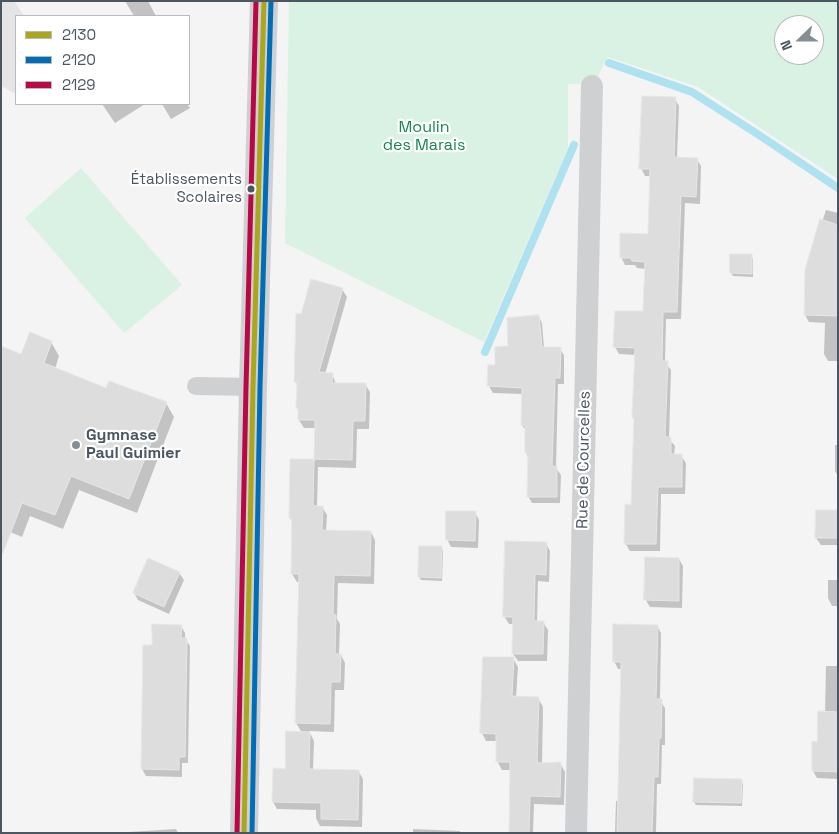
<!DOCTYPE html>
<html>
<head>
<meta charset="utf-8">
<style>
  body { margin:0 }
  #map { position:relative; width:839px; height:834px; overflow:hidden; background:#f4f4f4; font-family:"Space Grotesk",sans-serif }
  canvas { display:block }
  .frame { position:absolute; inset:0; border:2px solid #4a5661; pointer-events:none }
  .legend { position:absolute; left:15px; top:15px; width:175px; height:90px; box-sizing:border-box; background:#fff; border:1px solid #b7bbc0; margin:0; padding:6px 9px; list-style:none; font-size:15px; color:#4a5661 }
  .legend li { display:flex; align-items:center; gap:10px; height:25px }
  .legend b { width:25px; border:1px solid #b7bbc0 }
  .north { position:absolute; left:774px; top:15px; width:50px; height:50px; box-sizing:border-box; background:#fff; border:1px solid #b7bbc0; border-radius:50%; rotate:248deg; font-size:14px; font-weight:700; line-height:20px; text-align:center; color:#4a5661 }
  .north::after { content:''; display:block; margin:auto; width:18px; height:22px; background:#868d94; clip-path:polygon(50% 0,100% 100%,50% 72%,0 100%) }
</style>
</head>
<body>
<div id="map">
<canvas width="839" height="834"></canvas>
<div class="frame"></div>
<ul class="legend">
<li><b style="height:6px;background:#aaa71d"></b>2130</li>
<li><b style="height:6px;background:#006db8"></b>2120</li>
<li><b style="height:6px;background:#b90845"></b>2129</li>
</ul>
<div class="north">N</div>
</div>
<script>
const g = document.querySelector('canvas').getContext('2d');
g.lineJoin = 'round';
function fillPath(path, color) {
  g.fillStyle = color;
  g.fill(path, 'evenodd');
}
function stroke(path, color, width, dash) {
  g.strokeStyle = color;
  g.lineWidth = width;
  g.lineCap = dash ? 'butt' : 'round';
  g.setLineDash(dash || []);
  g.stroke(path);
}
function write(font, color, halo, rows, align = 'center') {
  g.font = font + ' "Space Grotesk",sans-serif';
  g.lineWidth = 4.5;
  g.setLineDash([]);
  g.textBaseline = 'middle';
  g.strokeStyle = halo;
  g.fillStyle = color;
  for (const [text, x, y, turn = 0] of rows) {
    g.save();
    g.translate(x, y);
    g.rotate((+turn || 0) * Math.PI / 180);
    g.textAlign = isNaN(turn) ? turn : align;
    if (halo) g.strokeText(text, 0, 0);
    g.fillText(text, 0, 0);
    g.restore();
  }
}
fillPath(new Path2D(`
  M1,1H14L24,16H16V94L1,86Z`), '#e6e5e6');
fillPath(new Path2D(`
  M289,1H838V179L698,87L608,57L594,84H568V148L484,342L285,243ZM784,25H814V55H784Z
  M81,168L182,285L124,333L25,218Z`), '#d9f2e3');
fillPath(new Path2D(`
  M125,1H148L156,16H134Z
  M675,99L679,106L677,158L697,159L701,166L700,204L685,203L681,319H666L665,362L671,370L669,439L675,446L674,455L681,456L686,463L685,494H661L660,551H630L625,543L633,506L636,355L619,354L615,347L644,313L646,269L637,268L635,265H625L621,257L649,235L651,176H645L641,168Z
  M102,104H145L115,123Z
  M162,104H187L190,108L171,119Z
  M826,210L838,213V361H828L824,354L825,323L809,322L805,315L806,270Z
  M731,255L751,256L753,259V277L733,276L731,273Z
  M342,289L347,297L325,374H332L336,384H365L370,392L369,429H357L356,468L318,467L317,507H322L327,515L326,531L371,532L375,540L374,584L338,583L337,619L340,624L339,655H341L345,663L344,690H335L334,732L309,731L314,741L313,770L359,772L363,779L362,827L320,826L316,818V810L277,809L273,802L302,733L296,723L300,582H297L292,574L293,523L290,518L291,460L315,461L316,428H304L299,420V412L297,408L298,386L295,381L302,316Z
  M539,317L542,323L544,348L560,349L564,355V384H558L556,468L561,475L560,503H532L528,496L529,458L526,453V431L522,425L523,394L493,393L489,386V366H496L510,348Z
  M51,342L59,356L55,369L106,389L166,403L174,417L137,513L79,490L63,529L30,516L22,537L1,528L22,356Z
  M835,445H838V476L835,471Z
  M838,511V545H821L816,538Z
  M475,512L479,520L478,548L451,547L447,539Z
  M546,543L550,551L549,582L538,581L537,622H543L548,630L547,661H518L513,654L514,624H509L504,616Z
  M441,548L443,551L442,581L421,580L419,577Z
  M679,559L683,566L682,608L650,607L645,599Z
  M179,573L184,580L169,614L138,600L134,593Z
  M828,580H838V606H832L828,598Z
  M181,626L185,633V639L190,646L188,763H182V777L146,776L142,769L153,647Z
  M657,626L661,633L660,700L665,708V745H662L661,784H657L656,833H615L616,801H619L622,669H618L614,661Z
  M838,657V779L817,778L813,771L825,713L826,666H838Z
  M513,658L518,667L516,698H538L543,707L542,764L560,763L565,772L564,805L534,804L533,833H510L512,770H502L497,761V741H486L482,733Z
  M741,780L743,784L742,806L696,805L694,802Z
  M176,829L178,833H112Z
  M413,829L460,831L461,833H413Z`), '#0003');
stroke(new Path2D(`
  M609,63L692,92L759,135L838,188
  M485,352L574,145`), '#aee2f0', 8);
const building = new Path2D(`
  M642,96L676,97L674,157L698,158L696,197L681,196L677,312H663L662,361H668L665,437H671V454H682V487H658L656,544H624L625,504L631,505L634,418H632L635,348L613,347L615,311H643L645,262L632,261L631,258H620V233L648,234L650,169H639Z
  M820,219L838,225V316L804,315L805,270Z
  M730,254H752V274L730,273Z
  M311,279L343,288L319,372L333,373L332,383H366L365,421H353L352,460L314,459L313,506H323L322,530L371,531L370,576L334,575L333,615H336L335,654H341L340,682H331L330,724L295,723L299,574H291L292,518H289L290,459H314L315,420H298V408H296L297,382H294L296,313L301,314Z
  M539,315L542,347H561L560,378H555L552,466L557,467V497H527L528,453H525V425H521L522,388L487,386L488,365H495V347L508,346L507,318Z
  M30,332L52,341L44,363L106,388L109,381L167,402L129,499L71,476L55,515L22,503L3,553L1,552V346L21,354Z
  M816,510H838V538H815Z
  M446,511H476L475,541L446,540Z
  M505,541L547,542L546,575L535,574L534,621H544L543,654H512L513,617H503Z
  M419,546H442L441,578L418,577Z
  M645,557L679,558V601L644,600Z
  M148,558L180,572L164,607L133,593Z
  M152,624L182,625L181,638H187L185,757H179V770L141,769L143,645H152Z
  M613,624L658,625L656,699H662L661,738H659L658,777H654L652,833H617L621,662H613Z
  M483,657H514L512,696L539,697L537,763L561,762L560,797L530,796L529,833H509L510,762H496V734L480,733Z
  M818,711L838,712V772L812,771V741L817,742Z
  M286,731L310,732L309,769L359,770L358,820L321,819V803L272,802L273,768L285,769Z
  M694,778L742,779L741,803L693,802Z`);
fillPath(building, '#ddddde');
stroke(building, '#e5e6e7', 1);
stroke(new Path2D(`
  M196,386L253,387`), '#ced0d2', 18);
stroke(new Path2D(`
  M576,833L592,86`), '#ced0d2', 22);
stroke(new Path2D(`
  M244,833L253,387L264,1`), '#ced0d4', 28);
stroke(new Path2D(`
  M244,833L253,387L264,1`), '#aaa71d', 5);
stroke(new Path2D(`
  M252,833L260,387L271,1`), '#006db8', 5);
stroke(new Path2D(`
  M237,833L246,387L256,1`), '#b90845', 5);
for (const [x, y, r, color] of [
  [251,189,4.5,"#4a5661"],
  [76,445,5,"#868d94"]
]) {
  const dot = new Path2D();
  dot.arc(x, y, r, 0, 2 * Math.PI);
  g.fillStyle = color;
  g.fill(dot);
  stroke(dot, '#fff', 2);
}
write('15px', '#4a5661', '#fff', [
  ["Établissements",242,180],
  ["Scolaires",242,198]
], 'right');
write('16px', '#17864f', '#fff', [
  ["Moulin",424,128],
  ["des Marais",424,146]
]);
write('bold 16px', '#4a5661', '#fff', [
  ["Gymnase",86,436],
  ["Paul Guimier",86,454]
], 'left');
write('16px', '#4a5661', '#fff', [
  ["Rue de Courcelles",584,460,-89]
]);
</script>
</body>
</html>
